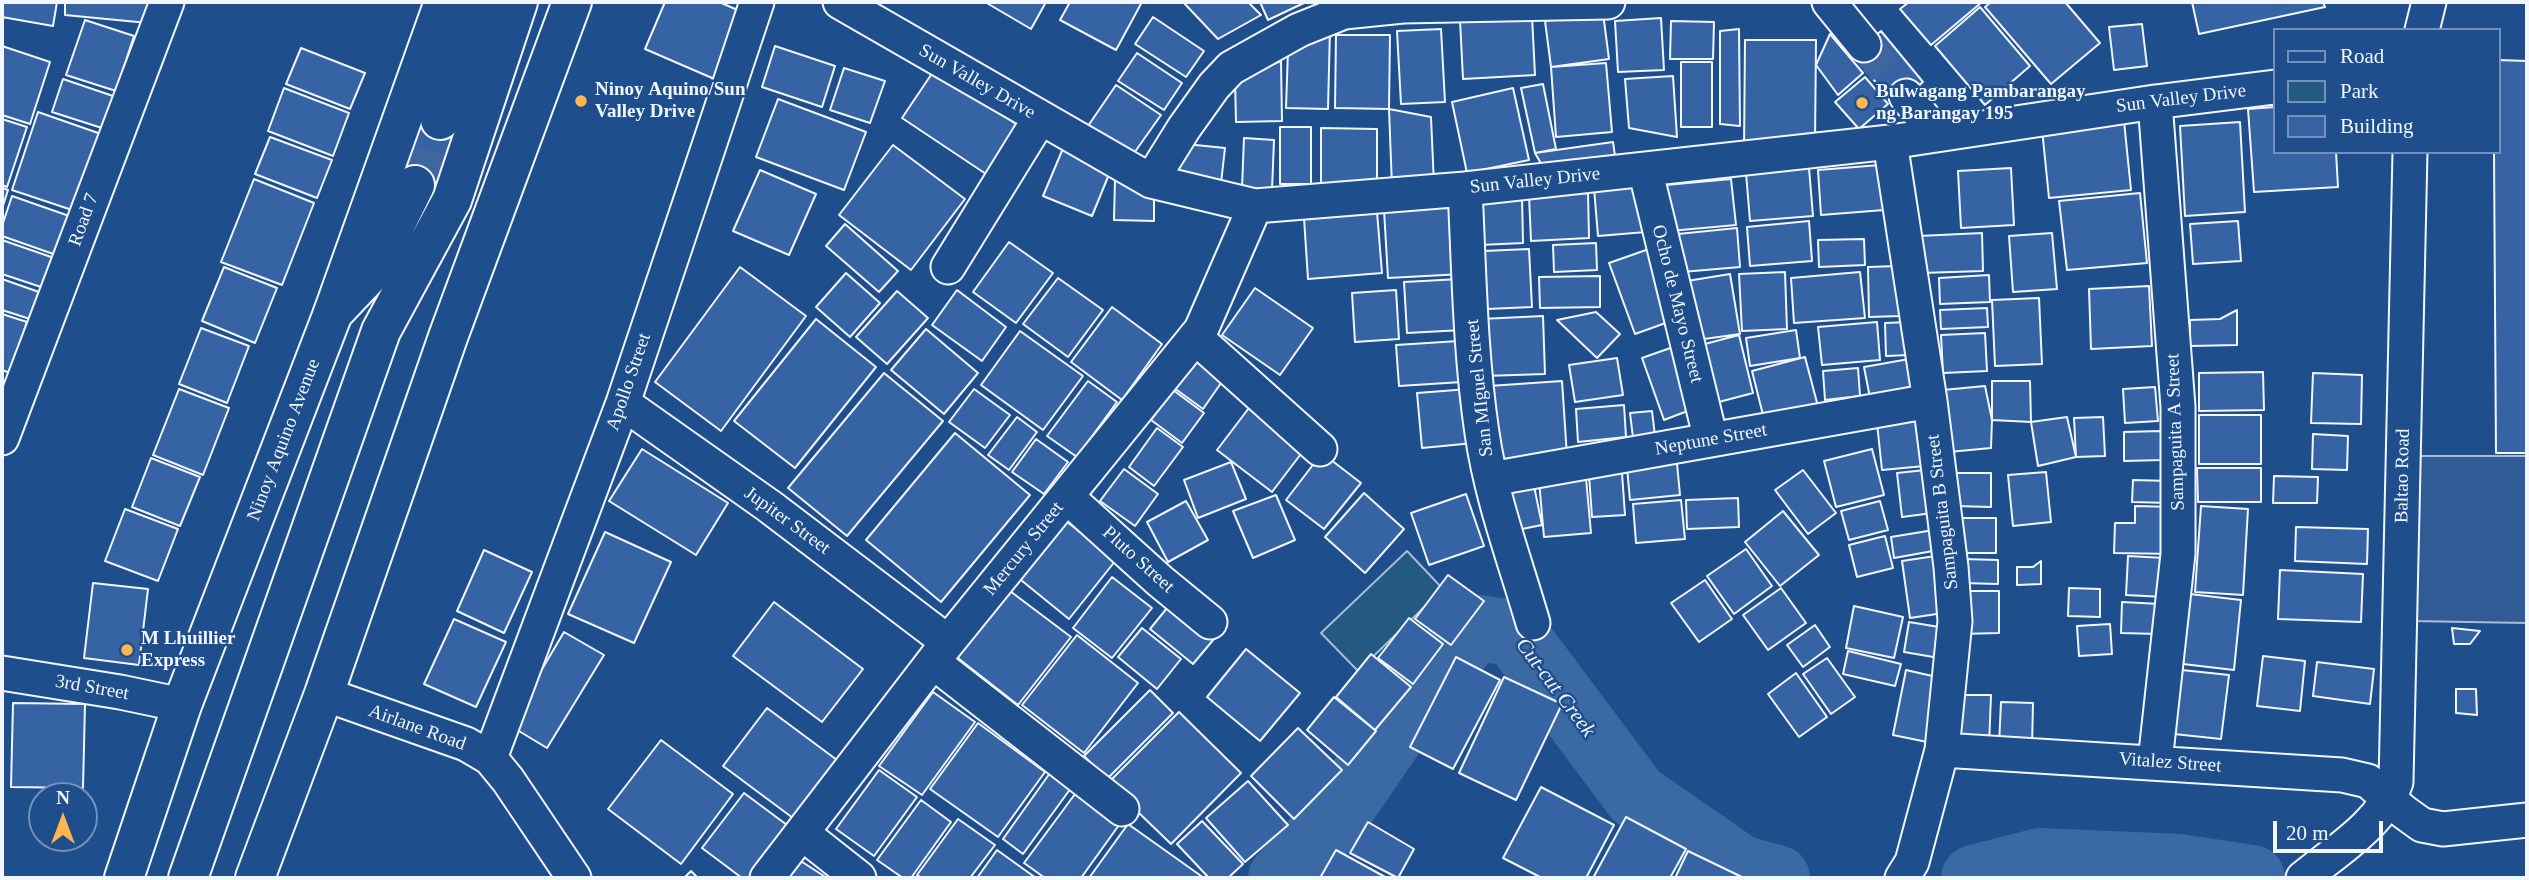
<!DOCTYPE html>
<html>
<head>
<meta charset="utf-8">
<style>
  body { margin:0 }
  #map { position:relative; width:2529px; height:880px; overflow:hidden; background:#1f4e8c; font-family:Georgia,serif }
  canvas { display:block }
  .frame { position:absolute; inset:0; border:4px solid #f2f6ff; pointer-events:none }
  .legend { position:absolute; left:2273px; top:28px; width:228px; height:126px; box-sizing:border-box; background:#1f4e8c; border:2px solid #7391ba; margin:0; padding:9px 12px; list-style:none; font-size:21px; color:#f2f6ff }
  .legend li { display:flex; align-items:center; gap:14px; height:35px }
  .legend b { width:35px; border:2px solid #7391ba }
  .north { position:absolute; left:28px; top:782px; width:70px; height:70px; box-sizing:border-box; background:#1f4e8c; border:2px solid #7391ba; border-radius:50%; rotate:0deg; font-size:19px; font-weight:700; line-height:28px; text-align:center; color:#f2f6ff }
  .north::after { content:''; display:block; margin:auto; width:24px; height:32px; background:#ffb74d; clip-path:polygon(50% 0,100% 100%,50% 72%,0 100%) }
  .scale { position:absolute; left:2273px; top:821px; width:110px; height:32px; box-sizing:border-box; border:4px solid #f2f6ff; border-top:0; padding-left:9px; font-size:21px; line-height:24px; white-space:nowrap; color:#f2f6ff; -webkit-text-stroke:5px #1f4e8c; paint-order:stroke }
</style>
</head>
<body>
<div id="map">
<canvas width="2529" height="880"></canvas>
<div class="frame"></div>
<ul class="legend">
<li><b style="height:9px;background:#1f4e8c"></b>Road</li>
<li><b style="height:19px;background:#245a82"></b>Park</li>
<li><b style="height:19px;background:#3563a3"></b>Building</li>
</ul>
<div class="north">N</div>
<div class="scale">20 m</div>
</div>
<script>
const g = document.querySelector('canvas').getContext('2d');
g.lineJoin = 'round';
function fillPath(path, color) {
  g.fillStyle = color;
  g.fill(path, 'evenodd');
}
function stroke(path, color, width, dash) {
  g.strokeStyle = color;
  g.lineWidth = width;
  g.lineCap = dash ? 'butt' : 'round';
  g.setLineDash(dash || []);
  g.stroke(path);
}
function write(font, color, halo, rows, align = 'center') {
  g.font = font + ' Georgia,serif';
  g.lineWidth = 5;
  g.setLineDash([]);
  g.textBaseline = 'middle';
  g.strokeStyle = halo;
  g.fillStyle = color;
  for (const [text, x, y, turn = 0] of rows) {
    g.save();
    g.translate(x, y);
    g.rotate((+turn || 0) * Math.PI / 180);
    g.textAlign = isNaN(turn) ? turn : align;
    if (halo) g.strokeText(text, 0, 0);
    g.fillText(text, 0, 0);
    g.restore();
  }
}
const green = new Path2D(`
  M1407,551L1443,589L1358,671L1321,633Z`);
fillPath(green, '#245a82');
stroke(green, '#a8bbd7', 2);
const parking = new Path2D(`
  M2418,456H2527V623L2411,621Z`);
fillPath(parking, '#305b95');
stroke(parking, '#a8bbd7', 2);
stroke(new Path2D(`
  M1281,878L1334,819L1436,670L1477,628L1514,633L1636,796L1740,868L1777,878
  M1974,878L2040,861L2180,867L2252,878`), '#3b69a3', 66);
const building = new Path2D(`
  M2,2H57L53,26L2,17Z
  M65,2H153L148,23L65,15Z
  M665,2H719L747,14L719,81L645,49Z
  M985,2H1046L1031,29Z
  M1070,2H1142L1116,50L1060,20Z
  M1183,2H1248L1261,15L1218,39Z
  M1260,2H1306L1268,20Z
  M1909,2H1982L1931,45L1900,9Z
  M1991,2H2065L2100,43L2051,84L1985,7Z
  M2192,2H2323L2325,7L2199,34Z
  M1980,7L2030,66L1985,105L1935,46Z
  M1603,13L1609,59L1551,67L1545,21Z
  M1532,16L1535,75L1463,79L1460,20Z
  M1153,17L1204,51L1186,77L1135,44Z
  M1661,18L1664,70L1618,72L1615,21Z
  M85,20L134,36L116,91L66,75Z
  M1671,21L1714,22L1713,59H1670Z
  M2142,24L2147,66L2114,70L2109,27Z
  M1330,29L1328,109L1286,108L1288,50Z
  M1441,29L1445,102L1401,104L1397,31Z
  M1739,29L1740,126L1720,124V31Z
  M1881,31L1923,82L1894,105L1853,54Z
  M1830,34L1863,73L1838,95L1816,65Z
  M1336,35H1390L1389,109L1335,108Z
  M1745,40H1816L1815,142L1744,150Z
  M2,46L50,62L30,124L2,115Z
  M775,46L835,66L822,107L762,87Z
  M301,48L365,73L350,109L286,84Z
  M1137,53L1182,83L1164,110L1118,81Z
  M2499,60L2527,61V453H2496L2494,152H2499Z
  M1281,61L1282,121L1236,122L1235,79Z
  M1681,62H1712V127H1681Z
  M1606,63L1612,132L1556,137L1551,67Z
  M844,68L885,81L870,123L830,110Z
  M935,69L1022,128L989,176L902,118Z
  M1673,76L1677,137L1629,128L1625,79Z
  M1865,77L1888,104L1859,129L1835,102Z
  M63,79L116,97L105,129L52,112Z
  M1543,84L1556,149L1535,153L1521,88Z
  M1116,85L1161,115L1132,156L1088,126Z
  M284,88L349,113L333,156L268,131Z
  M1513,88L1529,160L1467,173L1452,102Z
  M778,99L866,132L844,190L756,157Z
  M2275,107V152H2336L2338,187L2254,192L2248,109Z
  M1389,109L1431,117L1434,185L1392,187Z
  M38,112L101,134L75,211L12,190Z
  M417,113L468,129L447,196L396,180Z
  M2,119L27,127L7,187L2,185Z
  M2124,121L2131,190L2049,198L2042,129Z
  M2240,122L2245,212L2185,216L2180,126Z
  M1280,127H1311V184H1280Z
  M1321,128L1377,129V187H1321Z
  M270,137L332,160L317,198L255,174Z
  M1244,138L1274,140L1272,190L1242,188Z
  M1613,142L1616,163L1547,174L1535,153Z
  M1176,143L1225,148L1221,183L1172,178Z
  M893,145L965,199L911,270L839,215Z
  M1064,146L1112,167L1092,216L1043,196Z
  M1880,165L1884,210L1821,215L1818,170Z
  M1809,168L1813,216L1750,221L1746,173Z
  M2011,168L2014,225L1961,228L1958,171Z
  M760,170L816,194L789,255L733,231Z
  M254,179L314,203L282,285L221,262Z
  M1115,179L1154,190V221L1114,220Z
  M1731,179L1736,225L1670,231L1666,185Z
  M1642,184L1646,232L1598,236L1594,188Z
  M2,188L8,190L2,209Z
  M1588,193L1589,238L1531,241L1529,196Z
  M2140,193L2147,263L2067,270L2059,201Z
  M12,196L72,217L59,256L2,236V226Z
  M1522,197L1523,243L1480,245L1477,199Z
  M1460,206L1463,274L1388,278L1384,210Z
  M1377,212L1382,273L1308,279L1304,218Z
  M1809,221L1812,261L1750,266L1747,227Z
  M2238,221L2241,261L2193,264L2190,224Z
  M845,224L898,271L879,292L826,246Z
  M1737,228L1740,267L1682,272L1678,234Z
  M1982,233L1983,271L1921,273L1919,236Z
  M2052,233L2057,289L2013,292L2009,236Z
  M1864,239L1865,265L1819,267L1818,240Z
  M2,240L54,258L44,288L2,274Z
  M1009,242L1053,273L1016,323L973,292Z
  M1596,243L1597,270L1554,272L1553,245Z
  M1529,249L1532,307L1487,309L1484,251Z
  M1649,249L1674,320L1635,334L1609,263Z
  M1898,266L1900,316L1869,317L1868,267Z
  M224,267L277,288L255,343L202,321Z
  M740,267L806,316L721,431L655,382Z
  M1785,272L1787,329L1742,331L1739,274Z
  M1860,272L1865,318L1794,323L1791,278Z
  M846,273L880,303L850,337L816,307Z
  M1730,274L1740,334L1697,340L1687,281Z
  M1989,275L1990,302L1940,304L1939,278Z
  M1600,276V307L1540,308L1539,277Z
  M1058,278L1103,310L1068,357L1023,324Z
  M2,279L39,292L30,319L2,310Z
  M1460,279L1463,330L1407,333L1404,282Z
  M2149,286L2152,346L2091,349L2089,289Z
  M1255,288L1313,328L1280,375L1222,335Z
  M957,290L1006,327L982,361L932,325Z
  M1396,290L1399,339L1355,342L1352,293Z
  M897,291L928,318L887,364L856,337Z
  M2039,298L2042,364L1995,366L1992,300Z
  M1112,307L1162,344L1122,400L1071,362Z
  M1987,308L1988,327L1941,329L1940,310Z
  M2237,310V345L2190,346V320L2220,319Z
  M1596,312L1620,334L1597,358L1557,320Z
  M2,314L27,322L10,373L2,370Z
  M1543,316L1545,374L1484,376L1481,319Z
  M816,319L876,367L795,468L734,421Z
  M1877,322L1880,360L1822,365L1818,327Z
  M1909,322L1910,355L1886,356L1885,323Z
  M201,328L249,346L227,403L179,384Z
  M926,329L978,373L944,414L891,370Z
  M1796,330L1800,358L1750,366L1746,338Z
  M1020,331L1083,376L1043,430L981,385Z
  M1985,333L1987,371L1943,373L1941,335Z
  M1739,335L1753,393L1715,403L1701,345Z
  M1459,341L1462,382L1399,386L1396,345Z
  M1676,346L1698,407L1664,420L1642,358Z
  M1195,350L1228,373L1203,409L1170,385Z
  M1805,357L1820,414L1766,427L1752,371Z
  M1617,358L1623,395L1575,402L1569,365Z
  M1909,359L1915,395L1871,403L1864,367Z
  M1858,368L1860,396L1825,400L1823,371Z
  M2263,372L2264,410L2199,411V373Z
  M884,373L943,421L847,536L788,488Z
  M2313,373L2362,375L2361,424L2311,423Z
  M1088,381L1117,402L1077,457L1047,436Z
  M1562,381L1567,456L1494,462L1489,386Z
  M1992,381H2030L2031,422L1992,420Z
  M1985,386L1992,420L1991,448L1949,452L1943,390Z
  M2155,387L2158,421L2125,423L2123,389Z
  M179,389L229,408L203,475L153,455Z
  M974,389L1010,415L985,448L949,422Z
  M1469,389L1474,443L1422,448L1417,393Z
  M1173,390L1204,413L1182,443L1151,420Z
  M1255,400L1310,442L1272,492L1217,450Z
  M1624,405L1626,437L1578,442L1576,409Z
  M1929,409L1935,465L1882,470L1876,414Z
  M1652,411L1656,444L1634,446L1630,413Z
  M2199,415H2261V464H2199Z
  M1017,417L1037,432L1009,470L988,455Z
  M2067,417L2076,457L2038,466L2031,422Z
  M2103,417L2105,456L2076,457L2074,418Z
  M1157,428L1183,447L1154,486L1129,467Z
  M2161,431L2162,460L2124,461V432Z
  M955,433L1030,495L941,602L866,540Z
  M2313,434L2348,436L2347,470L2312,469Z
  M1036,439L1068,462L1044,494L1012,472Z
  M642,449L728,503L696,555L609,501Z
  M1872,449L1884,495L1836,507L1824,461Z
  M1322,453L1361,483L1324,529L1286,500Z
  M1676,453L1680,495L1630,500L1626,457Z
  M151,458L200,477L180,526L132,507Z
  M1231,462L1246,499L1198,518L1184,480Z
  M2197,468H2261V502H2198Z
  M1124,469L1158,494L1135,526L1100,501Z
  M1935,469L1940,512L1902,517L1897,473Z
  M1803,470L1836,513L1808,534L1775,490Z
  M2046,472L2051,522L2013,526L2008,475Z
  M1622,473L1625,515L1592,517L1589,475Z
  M1956,473H1991V507L1955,506Z
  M2274,476L2318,477L2317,503H2273Z
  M1586,478L1591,533L1544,537L1539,481Z
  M2133,480L2170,481V503L2132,502Z
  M1533,481L1542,525L1517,530L1508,486Z
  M1364,493L1404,529L1365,573L1325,537Z
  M1466,494L1484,546L1429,565L1411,513Z
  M1276,495L1295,540L1253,558L1233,511Z
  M1738,498L1739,527L1687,529L1686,500Z
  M1681,500L1685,539L1636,543L1633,504Z
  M1186,501L1208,540L1168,562L1147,522Z
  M1880,501L1888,530L1849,540L1841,511Z
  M2135,506L2176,507L2175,554L2114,553L2115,523H2135Z
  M2201,506L2248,509L2243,595L2195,592Z
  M125,509L178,529L158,581L105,561Z
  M1783,511L1819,555L1780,586L1745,542Z
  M1062,518L1116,560L1069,619L1016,576Z
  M1958,518H1996V553H1958Z
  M2296,527L2368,529L2367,564L2295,561Z
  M1940,529L1944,549L1894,558L1891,537Z
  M605,532L671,562L634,643L568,614Z
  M1885,536L1893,568L1857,577L1849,545Z
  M1746,549L1772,586L1734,614L1707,576Z
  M484,550L532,572L504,633L457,611Z
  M1942,555L1950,612L1910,618L1902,561Z
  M2128,556L2165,558L2164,597L2126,595Z
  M1963,559L1998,560V584L1962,583Z
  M2041,561V584L2017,585V567H2033Z
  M2280,570L2363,574L2361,622L2278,619Z
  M1448,575L1484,601L1451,645L1415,619Z
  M1112,577L1152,608L1112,658L1073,628Z
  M1705,580L1732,619L1699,642L1671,603Z
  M93,583L148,589L139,665L84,658Z
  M1006,588L1071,637L1018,705L954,655Z
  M1781,588L1806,623L1768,650L1743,615Z
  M2069,588L2100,589V617L2068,616Z
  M1961,591H1999V633L1961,634Z
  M2190,594L2241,600L2234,670L2183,664Z
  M1176,597L1219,633L1193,664L1150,629Z
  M774,602L863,669L822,722L733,656Z
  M2122,602L2160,604L2158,634L2121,633Z
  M1854,606L1903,617L1894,658L1846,648Z
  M1409,618L1443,644L1413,684L1378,658Z
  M454,619L506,642L476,707L424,684Z
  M1909,622L1951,629L1945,659L1904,652Z
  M2110,624L2112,654L2079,656L2077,626Z
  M1815,625L1830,647L1803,667L1787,645Z
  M1142,628L1181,659L1157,689L1118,657Z
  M2452,628L2480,631L2470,644H2454Z
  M564,632L604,655L547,748L509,725Z
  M1077,635L1138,683L1084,753L1022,705Z
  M1246,649L1300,693L1260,741L1207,697Z
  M1848,651L1901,664L1895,686L1843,674Z
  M1371,654L1411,687L1375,730L1336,697Z
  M2263,656L2305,661L2300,711L2257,706Z
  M1456,657L1500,680L1453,769L1410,747Z
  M1827,658L1855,697L1831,714L1803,674Z
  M2317,662L2374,669L2370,704L2313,696Z
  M1906,670L1941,678L1927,742L1893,735Z
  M2182,670L2229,675L2221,739L2174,734Z
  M1796,673L1827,717L1799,737L1768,694Z
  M1504,677L1562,704L1516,800L1459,773Z
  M2456,689H2476L2477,715L2456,713Z
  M1150,690L1173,713L1107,779L1084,756Z
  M933,692L975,722L922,795L879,766Z
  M1957,695H1991L1989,746L1955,745Z
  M1334,697L1376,731L1348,765L1307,730Z
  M2001,702L2033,703L2032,747L1999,745Z
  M13,703L85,704L83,788L11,787Z
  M767,708L841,763L797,821L723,766Z
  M1179,712L1241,773L1171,844L1108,783Z
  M978,723L1045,772L998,837L930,789Z
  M1298,728L1342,770L1294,819L1251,776Z
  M661,740L733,794L681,864L608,809Z
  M879,770L917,797L874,856L836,829Z
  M1050,773L1071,788L1023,854L1003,839Z
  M1248,781L1288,825L1245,862L1206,818Z
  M1541,787L1614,825L1586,878H1542L1503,858Z
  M744,793L791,828L753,878H742L702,848Z
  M1075,794L1119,825L1081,878H1045L1024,863Z
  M921,800L951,822L911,878H903L877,860Z
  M1626,817L1686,849L1670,878H1593Z
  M958,819L995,845L970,878H922L917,875Z
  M1202,821L1243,864L1228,878H1209L1177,844Z
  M1368,822L1414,849L1398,878L1350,853Z
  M1128,824L1204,878H1089Z
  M997,850L1036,878H977Z
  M1336,850L1387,878H1320Z
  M1688,851L1744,878H1675Z
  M796,858L827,878H782Z
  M691,871L698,878H684Z`);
fillPath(building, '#3563a3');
stroke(building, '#f2f6ff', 2);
stroke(new Path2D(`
  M1864,45L1906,96`), '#3f679d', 33, [33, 17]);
stroke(new Path2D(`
  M415,185L429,157L440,120`), '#3f679d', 38, [38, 19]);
const street = new Path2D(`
  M840,2L1151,181L1255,206L1465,189L1890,142L2155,102L2275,87
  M1829,2L1864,45
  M2422,30L2429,2
  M1906,96L1937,135
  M2155,102L2178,407V554L2155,762
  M1890,142L1930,401L1951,567L1955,621L1942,750L1912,862L1902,878
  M1645,169L1711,440
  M1151,181L1184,128L1214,86L1231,68L1299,30L1344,12L1403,6L1608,2
  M1465,189C1469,270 1470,352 1482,433C1491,497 1515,561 1533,623
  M948,267L1040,118
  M1195,337L1320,449
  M623,403L769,506L948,642
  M2,438L167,2
  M1491,479L1930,401
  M1067,497L1160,581L1210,622
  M933,662L1122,809
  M2,673L120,692L182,705
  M324,694L466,744L490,758L508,780L574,878
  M1942,750L2342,775L2368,781L2404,812L2422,825L2443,829L2527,820
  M490,758L623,403L757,2
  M802,833L859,878
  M767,878L948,642L1201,330L1255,206
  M2303,878C2336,851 2382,824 2396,782L2410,152`);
const primary = new Path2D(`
  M124,878L182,705L333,313L444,2
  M255,878L324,694L448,337L572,2`);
const highway = new Path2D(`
  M440,120L481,2
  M333,313L372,272L415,185
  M188,878L381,331L452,200L518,2`);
stroke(street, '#f2f6ff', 37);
stroke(primary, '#f2f6ff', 42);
stroke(highway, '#f2f6ff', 42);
stroke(street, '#1f4e8c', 33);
stroke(primary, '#1f4e8c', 38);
stroke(highway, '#1f4e8c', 38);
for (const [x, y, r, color] of [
  [581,101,7,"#ffb74d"],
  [1862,103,7,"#ffb74d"],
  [127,650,7,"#ffb74d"]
]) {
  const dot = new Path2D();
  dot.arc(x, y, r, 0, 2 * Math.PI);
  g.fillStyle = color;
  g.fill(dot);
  stroke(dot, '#1f4e8c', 2.5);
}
write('19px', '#f2f6ff', '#1f4e8c', [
  ["Sun Valley Drive",977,82,30],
  ["Sun Valley Drive",2181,99,-7],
  ["Sun Valley Drive",1535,181,-6],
  ["Road 7",84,220,-70],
  ["Ocho de Mayo Street",1677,304,76],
  ["Apollo Street",629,382,-71],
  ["San MIguel Street",1480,388,-96],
  ["Sampaguita A Street",2176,432,-92],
  ["Ninoy Aquino Avenue",284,440,-69],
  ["Neptune Street",1711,440,-10],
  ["Baltao Road",2403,476,-89],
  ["Sampaguita B Street",1943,512,-97],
  ["Jupiter Street",787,521,36],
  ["Mercury Street",1024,549,-51],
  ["Pluto Street",1138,560,42],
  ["3rd Street",92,688,10],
  ["Airlane Road",417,728,20],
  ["Vitalez Street",2170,763,4]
]);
write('bold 19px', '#f2f6ff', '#1f4e8c', [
  ["Ninoy Aquino/Sun",595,90],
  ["Valley Drive",595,112],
  ["Bulwagang Pambarangay",1876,92],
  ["ng Barangay 195",1876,114],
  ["M Lhuillier",141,639],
  ["Express",141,661]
], 'left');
write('italic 21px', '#f2f6ff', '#1f4e8c', [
  ["Cut-cut Creek",1555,688,53]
]);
</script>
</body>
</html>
